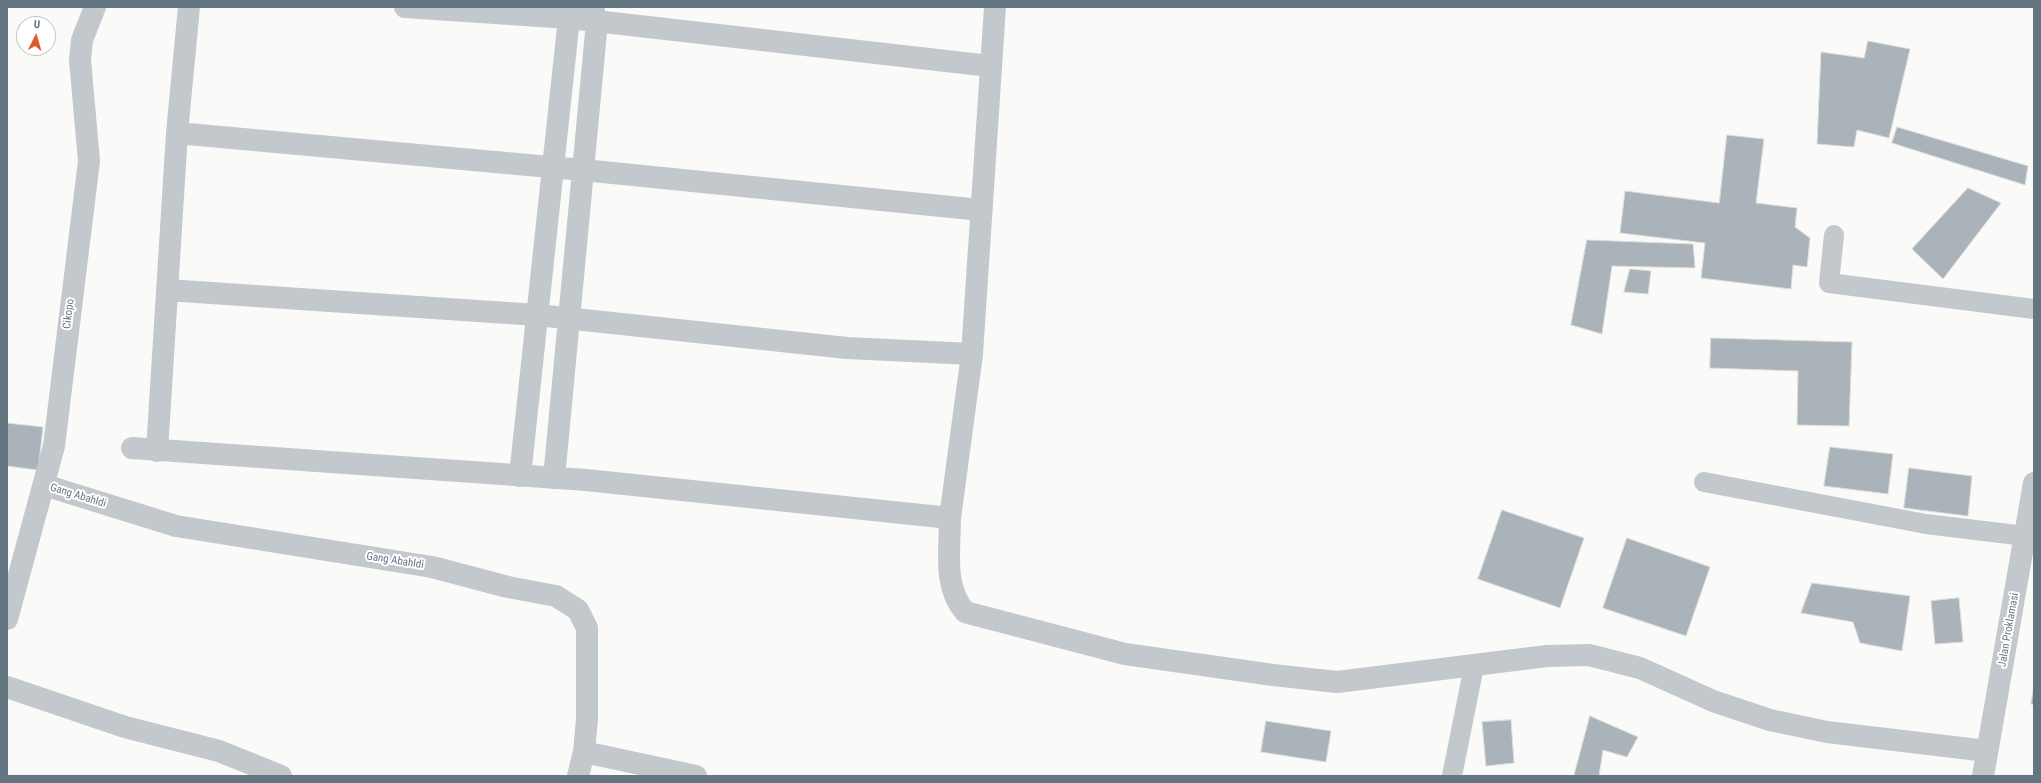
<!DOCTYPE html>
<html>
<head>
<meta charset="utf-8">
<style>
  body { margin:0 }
  #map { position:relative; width:2041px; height:783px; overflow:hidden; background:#fafaf8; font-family:"Roboto Condensed",sans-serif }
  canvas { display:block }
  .frame { position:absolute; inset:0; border:8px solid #657683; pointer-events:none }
  .north { position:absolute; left:16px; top:16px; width:40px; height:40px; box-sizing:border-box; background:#fff; border:1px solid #c1c8cd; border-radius:50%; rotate:5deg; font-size:11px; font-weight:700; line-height:16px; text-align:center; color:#657683 }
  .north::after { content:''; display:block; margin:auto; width:14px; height:18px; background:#e4572e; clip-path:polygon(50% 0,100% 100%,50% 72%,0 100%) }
</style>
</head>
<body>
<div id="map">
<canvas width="2041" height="783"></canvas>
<div class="frame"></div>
<div class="north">U</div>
</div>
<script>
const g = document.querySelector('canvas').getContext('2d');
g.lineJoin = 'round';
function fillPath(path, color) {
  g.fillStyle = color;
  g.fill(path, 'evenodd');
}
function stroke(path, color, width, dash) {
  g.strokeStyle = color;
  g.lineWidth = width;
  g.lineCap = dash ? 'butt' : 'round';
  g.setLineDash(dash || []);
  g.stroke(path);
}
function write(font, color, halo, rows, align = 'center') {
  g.font = font + ' "Roboto Condensed",sans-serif';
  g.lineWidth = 4;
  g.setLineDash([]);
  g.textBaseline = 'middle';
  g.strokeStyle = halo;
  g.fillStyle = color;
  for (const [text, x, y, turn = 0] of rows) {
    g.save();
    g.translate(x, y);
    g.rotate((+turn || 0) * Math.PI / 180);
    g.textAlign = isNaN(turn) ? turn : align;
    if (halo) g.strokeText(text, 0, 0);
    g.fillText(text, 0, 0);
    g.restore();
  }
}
const building = new Path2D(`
  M1868,41L1910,49L1889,138L1857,130L1854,147L1817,144L1821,52L1864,58Z
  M1897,127L2028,166L2025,185L1892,143Z
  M1727,135L1764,139L1756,203L1797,208L1795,227L1810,238L1807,267L1793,265L1791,289L1701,278L1705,243L1620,233L1625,191L1719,203Z
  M1968,188L2001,203L1943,279L1912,249Z
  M1587,240L1693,244L1695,268L1612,266L1602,334L1571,325Z
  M1630,269L1651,271L1648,294L1624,292Z
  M1711,338L1852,342L1849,426L1797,425L1798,371L1710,368Z
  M7,423L43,427L38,470L7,466Z
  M1830,447L1893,454L1888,494L1824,486Z
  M1909,468L1972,476L1968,516L1904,508Z
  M1502,510L1584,538L1560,608L1478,579Z
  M1627,538L1710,567L1686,636L1603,608Z
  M1812,583L1910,596L1902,651L1860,643L1853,622L1801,613Z
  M1959,598L1963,642L1935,644L1931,601Z
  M2034,686V705L2031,704Z
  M1590,716L1638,737L1627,757L1603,750L1599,776H1574Z
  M1511,720L1514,763L1486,766L1482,722Z
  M1266,721L1331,731L1326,762L1261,752Z`);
fillPath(building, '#aab3b9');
stroke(building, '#dcdcda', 1);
stroke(new Path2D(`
  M1834,235L1829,283L2034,309
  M1704,482L1926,524L2025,536
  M1452,776L1474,666`), '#c3c8cc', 20);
stroke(new Path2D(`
  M405,7L569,18L990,66
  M177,133L583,170L981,210
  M167,290L537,315L847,348L972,354
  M132,448L586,480L950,518C950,551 943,586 965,612L1125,654L1273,675L1337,682L1547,656L1589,655L1640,668L1713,701L1770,720L1827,732L1987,751
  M157,451L177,133L189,7
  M520,476L569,18L575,7
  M554,478L597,22L593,8
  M44,485L176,526L432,567L508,587L556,596L578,610L587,628V719L584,752L578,776
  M950,518L972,354L995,7
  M7,619L54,446L89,161L80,60L82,40L95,7
  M7,687L125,727L219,751L281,776
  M584,752L696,776`), '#c3c8cc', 22);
stroke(new Path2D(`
  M1983,776L2034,483`), '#c3c8cc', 22);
write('11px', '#657683', '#fff', [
  ["Cikopo",69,314,-83],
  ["Gang Abahldi",78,496,17],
  ["Gang Abahldi",395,561,9],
  ["Jalan Proklamasi",2009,630,-80]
]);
</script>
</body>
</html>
